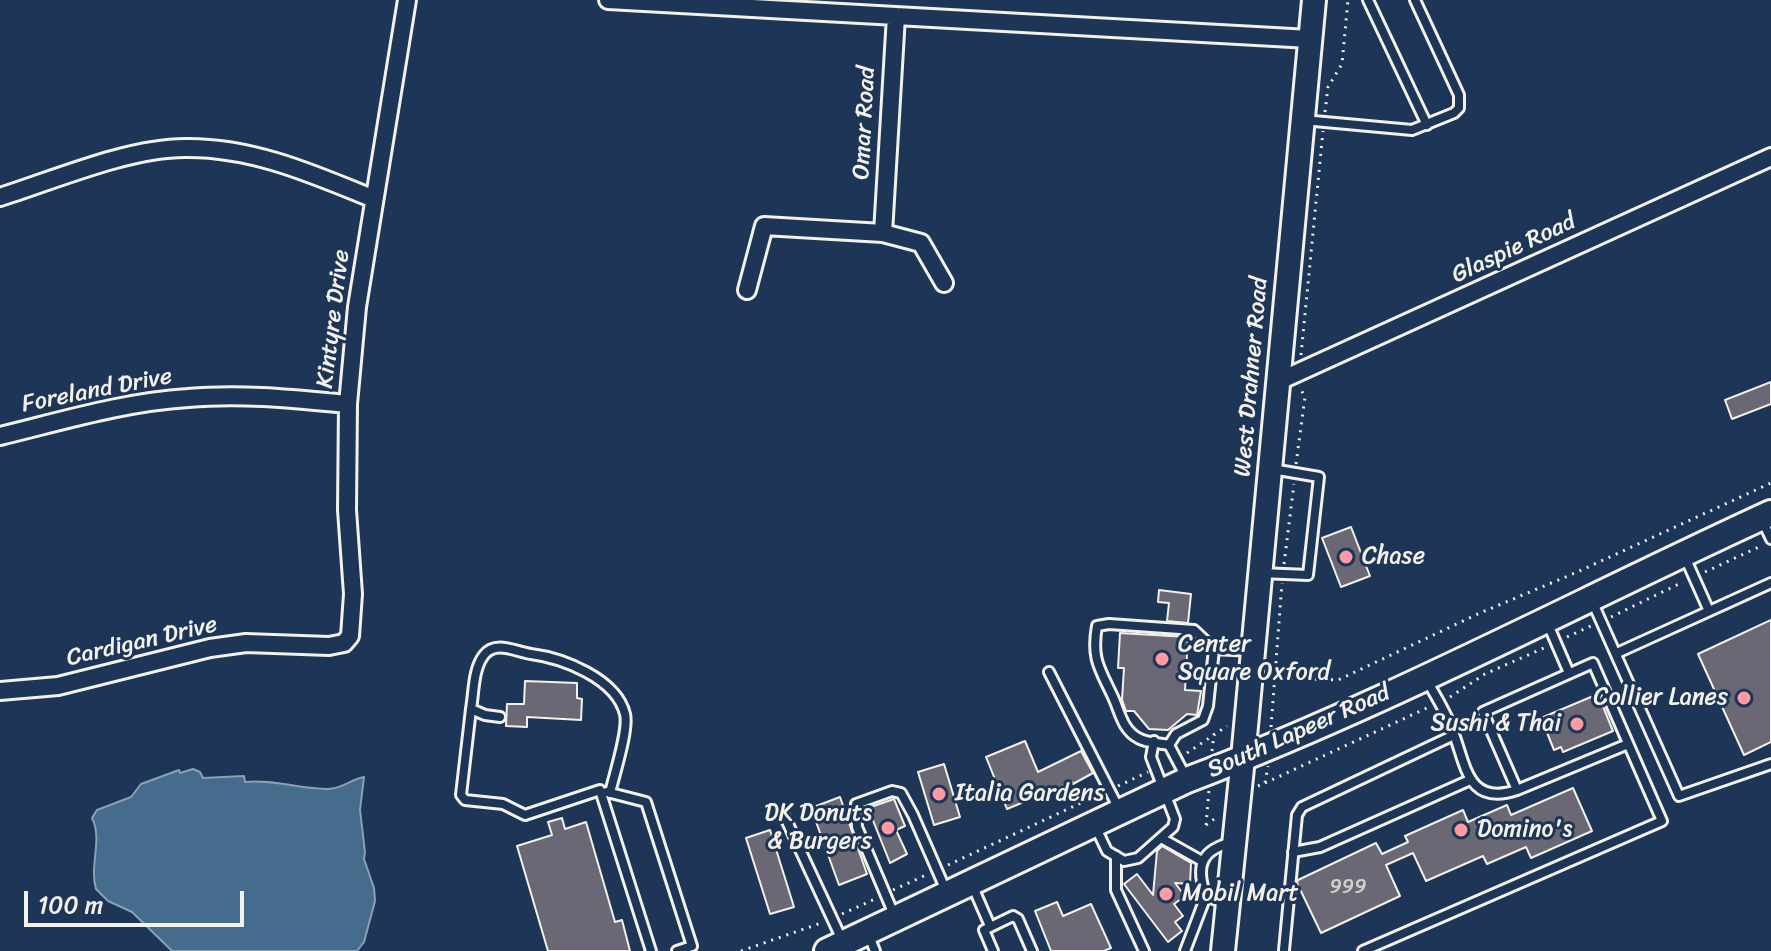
<!DOCTYPE html>
<html>
<head>
<meta charset="utf-8">
<style>
  body { margin:0 }
  #map { position:relative; width:1771px; height:951px; overflow:hidden; background:#1d3557; font-family:Sriracha,sans-serif }
  canvas { display:block }
  .scale { position:absolute; left:24px; top:891px; width:220px; height:36px; box-sizing:border-box; border:4px solid #f4f1e8; border-top:0; padding-left:10px; font-size:24px; line-height:28px; white-space:nowrap; color:#f4f1e8; -webkit-text-stroke:6px #1d3557; paint-order:stroke }
</style>
</head>
<body>
<div id="map">
<canvas width="1771" height="951"></canvas>
<div class="scale">100 m</div>
</div>
<script>
const g = document.querySelector('canvas').getContext('2d');
g.lineJoin = 'round';
function fillPath(path, color) {
  g.fillStyle = color;
  g.fill(path, 'evenodd');
}
function stroke(path, color, width, dash) {
  g.strokeStyle = color;
  g.lineWidth = width;
  g.lineCap = dash ? 'butt' : 'round';
  g.setLineDash(dash || []);
  g.stroke(path);
}
function write(font, color, halo, rows, align = 'center') {
  g.font = font + ' Sriracha,sans-serif';
  g.lineWidth = 6;
  g.setLineDash([]);
  g.textBaseline = 'middle';
  g.strokeStyle = halo;
  g.fillStyle = color;
  for (const [text, x, y, turn = 0] of rows) {
    g.save();
    g.translate(x, y);
    g.rotate((+turn || 0) * Math.PI / 180);
    g.textAlign = isNaN(turn) ? turn : align;
    if (halo) g.strokeText(text, 0, 0);
    g.fillText(text, 0, 0);
    g.restore();
  }
}
const water = new Path2D(`
  M193,769L200,772L203,778L244,776L245,782C273,779 300,789 328,789C343,789 351,779 364,777L360,810L365,852L364,859L374,888L375,901L364,942L357,951H172L132,912L108,901L96,889C89,865 103,840 92,818L97,810L131,797L141,784L179,770L180,773Z`);
fillPath(water, '#456c8d');
stroke(water, '#8ba1b1', 2);
const building = new Path2D(`
  M1771,382V404L1732,419L1725,400Z
  M1351,527L1370,576L1341,587L1322,538Z
  M1159,590L1191,594L1188,623L1167,621L1169,603L1158,602Z
  M1771,620V742L1744,755L1698,654Z
  M1120,633L1188,637L1185,690L1201,691L1197,715L1187,714L1168,730L1149,729L1134,711H1126L1122,700L1124,668H1118Z
  M525,681L577,683V698L582,699L581,720L527,717V727L506,726L507,704H524Z
  M1598,694L1613,731L1563,752L1561,747L1554,750L1541,718Z
  M1025,741L1038,772L1081,751L1093,773L1073,784L1072,782L1007,809L986,757Z
  M944,764L960,817L934,825L918,772Z
  M1573,788L1592,831L1531,858L1526,847L1487,864L1483,856L1426,881L1413,853L1386,865L1400,896L1321,933L1297,883L1298,880L1376,843L1382,854L1408,842L1405,836L1463,810L1468,822L1507,805L1511,815Z
  M840,797L867,874L839,885L811,808Z
  M894,799L905,826L896,830L907,854L890,863L868,808Z
  M562,818L565,829L586,822L615,922L622,920L630,951H548L517,846L552,835L548,822Z
  M770,830L794,907L770,914L746,838Z
  M1162,846L1191,863L1190,884L1175,883L1185,896L1174,904L1183,916L1175,922L1182,931L1168,942L1124,884L1137,874L1153,895L1157,851Z
  M1057,902L1063,916L1091,904L1111,948L1104,951H1051L1035,911Z`);
fillPath(building, '#6a6874');
stroke(building, '#f4f1e8', 2);
const lane = new Path2D(`
  M1368,0L1427,125
  M1303,120L1412,130L1454,113L1459,108V95L1415,0
  M1763,522L1771,539
  M1684,555L1709,611
  M1261,573L1308,575L1319,477L1272,469
  M1592,601L1679,796L1771,764
  M1547,622L1569,673
  M1617,653L1771,583
  M1049,672L1120,811
  M471,709L461,795L465,800L503,804L525,815L600,790L651,951
  M500,717L485,715L471,709C474,692 473,669 484,655C496,640 516,652 531,654C562,658 616,678 625,714C629,730 614,775 610,793
  M1169,745L1176,734L1203,720L1208,706L1214,649
  M1187,779L1169,745C1160,743 1146,743 1138,738C1122,729 1120,712 1113,697C1100,669 1091,659 1097,626L1109,624L1194,630L1214,649L1252,651
  M1517,790L1628,744
  M607,792L646,802L692,946L677,951
  M783,813L843,942
  M1095,826L1107,851L1124,861L1138,858L1173,827L1175,819L1151,757L1154,741
  M1161,838L1202,861
  M1293,852L1320,847L1470,780
  M1116,856V890L1144,951
  M973,887L990,926
  M1224,903L1206,896C1195,866 1201,849 1234,842
  M895,917L857,827L856,804L892,791L901,793L913,815L947,893
  M869,936L875,951
  M1284,950L1297,815L1302,807L1454,735
  M993,951L984,930L1013,916L1018,919L1032,951
  M1185,951L1206,896
  M1363,951L1662,821L1593,663L1483,712L1517,790C1466,807 1466,763 1452,729C1446,712 1435,695 1426,679`);
const street = new Path2D(`
  M608,0L1310,39
  M0,197C54,180 128,148 185,148C252,147 313,174 374,199
  M883,233L896,16
  M747,290L764,226L883,233L921,243L944,283
  M1277,382L1771,157
  M0,436C62,421 124,402 188,398C242,393 295,399 348,404
  M0,691L58,686L210,648L246,643L329,646L344,643L350,636L353,594L347,510L348,404L357,307L407,0`);
const secondary = new Path2D(`
  M1223,951L1243,758L1314,0`);
const primary = new Path2D(`
  M827,951L1187,780C1387,704 1577,602 1771,513`);
stroke(lane, '#f4f1e8', 14);
stroke(street, '#f4f1e8', 22);
stroke(secondary, '#f4f1e8', 28);
stroke(primary, '#f4f1e8', 30);
stroke(new Path2D(`
  M1325,112L1328,87L1342,64L1348,0
  M1301,355L1323,131
  M1296,464L1305,397L1299,386
  M1284,564L1294,484
  M1705,572L1763,545
  M1611,617L1683,582
  M1567,637L1593,625
  M1275,678L1338,680L1480,613L1575,573L1771,483
  M1450,697L1485,674L1546,647
  M1271,727L1282,583
  M1212,751L1214,734
  M1187,753L1227,726
  M1265,783L1429,707
  M1118,786L1148,772
  M1258,786L1265,783L1268,766
  M1206,825L1217,817
  M1206,825L1209,790
  M948,865L1100,794
  M893,890L926,875
  M842,914L875,899
  M741,951L821,923`), '#f4f1e8', 3, [2, 6]);
stroke(lane, '#1d3557', 8);
stroke(street, '#1d3557', 16);
stroke(secondary, '#1d3557', 22);
stroke(primary, '#1d3557', 24);
for (const [x, y, r, color] of [
  [1346,557,8,"#ff9aa2"],
  [1162,659,8,"#ff9aa2"],
  [1744,698,8,"#ff9aa2"],
  [1577,724,8,"#ff9aa2"],
  [939,794,8,"#ff9aa2"],
  [888,828,8,"#ff9aa2"],
  [1461,830,8,"#ff9aa2"],
  [1166,894,8,"#ff9aa2"]
]) {
  const dot = new Path2D();
  dot.arc(x, y, r, 0, 2 * Math.PI);
  g.fillStyle = color;
  g.fill(dot);
  stroke(dot, '#1d3557', 3);
}
write('20px', '#d2cfcb', null, [
  ["999",1348,888]
]);
write('24px', '#f4f1e8', '#1d3557', [
  ["Omar Road",865,123,-87],
  ["Glaspie Road",1514,249,-25],
  ["Kintyre Drive",334,319,-83],
  ["West Drahner Road",1252,377,-85],
  ["Foreland Drive",97,391,-11],
  ["Cardigan Drive",142,642,-13],
  ["South Lapeer Road",1299,732,-24]
]);
write('24px', '#f4f1e8', '#1d3557', [
  ["Chase",1362,557],
  ["Center",1178,645],
  ["Square Oxford",1178,673],
  ["Collier Lanes",1728,698,"right"],
  ["Sushi & Thai",1561,724,"right"],
  ["Italia Gardens",955,794],
  ["DK Donuts",872,814,"right"],
  ["& Burgers",872,842,"right"],
  ["Domino's",1477,830],
  ["Mobil Mart",1182,894]
], 'left');
</script>
</body>
</html>
